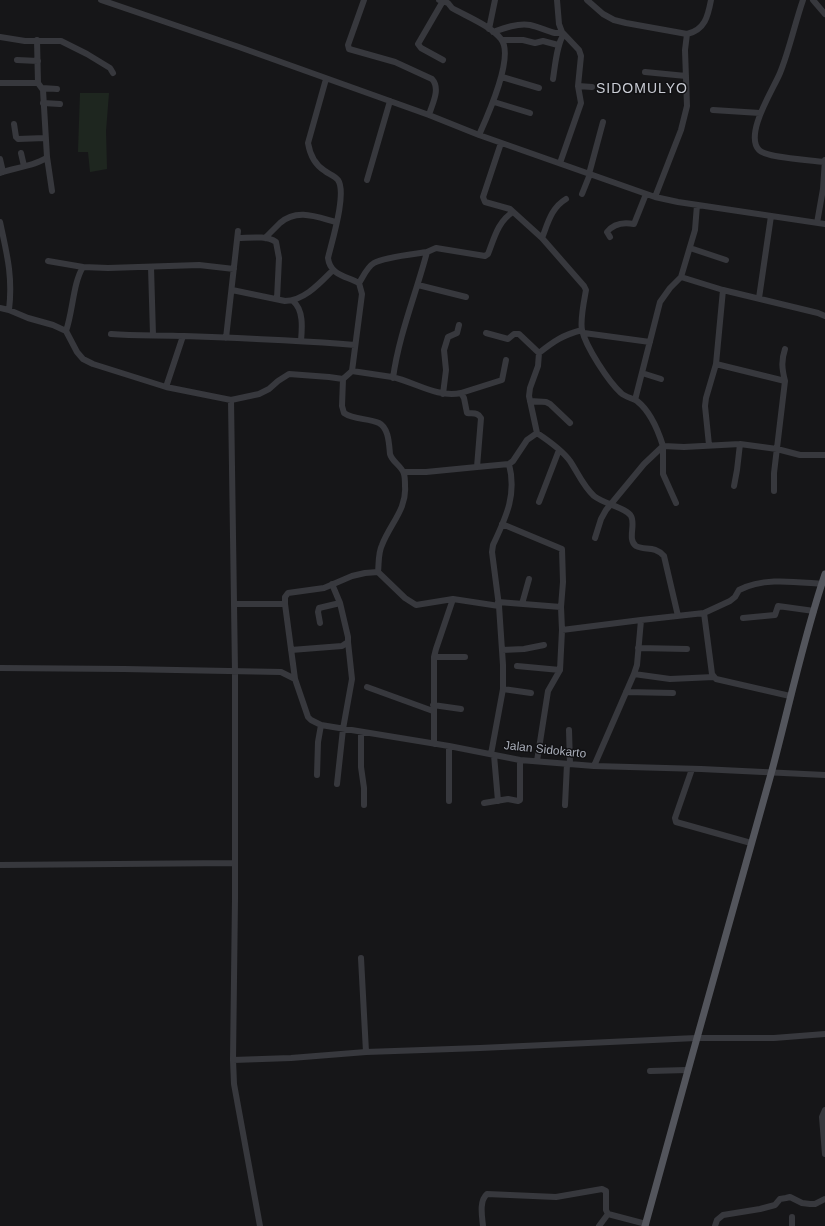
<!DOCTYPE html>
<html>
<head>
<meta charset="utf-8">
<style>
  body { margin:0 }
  canvas { display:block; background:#161618 }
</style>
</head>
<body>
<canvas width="825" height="1226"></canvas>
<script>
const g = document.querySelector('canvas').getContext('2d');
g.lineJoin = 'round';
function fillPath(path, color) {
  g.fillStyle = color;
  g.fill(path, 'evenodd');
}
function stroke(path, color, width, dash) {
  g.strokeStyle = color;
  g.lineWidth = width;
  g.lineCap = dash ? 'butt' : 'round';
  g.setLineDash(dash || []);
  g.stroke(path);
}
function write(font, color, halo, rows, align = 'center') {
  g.font = font + ' Helvetica,sans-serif';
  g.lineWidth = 3;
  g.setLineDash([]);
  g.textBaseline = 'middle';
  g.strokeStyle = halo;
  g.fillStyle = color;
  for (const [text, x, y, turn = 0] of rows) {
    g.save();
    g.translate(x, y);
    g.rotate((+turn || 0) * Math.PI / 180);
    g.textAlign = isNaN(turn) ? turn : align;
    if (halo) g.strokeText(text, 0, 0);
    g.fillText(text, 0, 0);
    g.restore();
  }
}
fillPath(new Path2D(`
  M80,93H109L106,131L107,169L90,172L88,152H78Z`), '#1e261f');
stroke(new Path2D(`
  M101,0L239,47L429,115L479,135L655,197L678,202L825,224
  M364,0L348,45L349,49L395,62L432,79C441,89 432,104 429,115
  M439,0L448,3L452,8C466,16 491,26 501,39C515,56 487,117 479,135
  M557,0L559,24L562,32L579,50L581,56L578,86L581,103L560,163
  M587,0L603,14L614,20L626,23L687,34
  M803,0C795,23 789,51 780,73C773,90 744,134 759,150C766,158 811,160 824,162
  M813,0L825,14
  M443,1L418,44L421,48L443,60
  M489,29L495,0
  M493,32C504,28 518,23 530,25C539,27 547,31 555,33H559L562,32
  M0,37L25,41H61L87,54L110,68L113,73
  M37,40L38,83
  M502,40H523L535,43L543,41L558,45
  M17,60L38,61
  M645,72L686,76
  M502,77L539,88
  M553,79C555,66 557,43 564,34
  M0,83H38L43,90L47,157C39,165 13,168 0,173
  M578,86L592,87
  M42,88L57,89
  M494,102L530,113
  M43,103L60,104
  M713,110L760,113
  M14,124L16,137L18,139L45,138
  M501,143L483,197L485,202L510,209L542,238L584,286L586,290C584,301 580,320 582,330C586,347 608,381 621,393C625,397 632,398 637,401C650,411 658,430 663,446L684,447L740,444L777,449L800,455H825
  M21,153L24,166
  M47,157L52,191
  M0,159L3,172
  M589,174L603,122
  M367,180L390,101
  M582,194L590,174
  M655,197L681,130L687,106L685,50L687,34C705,30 708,16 711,0
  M0,222C7,254 13,277 9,310
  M817,223L823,189L825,160
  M610,237L607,232C614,223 624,222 634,224L646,194
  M238,238C249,238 266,235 276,242L279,258L277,299
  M265,238C270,233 275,228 280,223C297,208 317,217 336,222
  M542,238C548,223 551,208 566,199
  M690,248L726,260
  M48,261L83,267
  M151,267L153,335
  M681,277L723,290L818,313L825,316
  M359,283C363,277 367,267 374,263C384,257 415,254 427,252
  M418,285L466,297
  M232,290L285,301C304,301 320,283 333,270
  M759,298L771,216
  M293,301C304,310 302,329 301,341
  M0,308L9,310L28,318L53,325L66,331L77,352L83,359L93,364L166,387L231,400L259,394L269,389L278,381L289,374L329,377L343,379L352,371L362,294L359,283C346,276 330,275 328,258C332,241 347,193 338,180C335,176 329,174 325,171C315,165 310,155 308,143L326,79
  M66,331C73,311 73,283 83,267L108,268L199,265L234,269
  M486,333L508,339L514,334H519L539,353
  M584,333L650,342
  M111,334C135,336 160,335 184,336C241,338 298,340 355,345
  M226,338L238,231
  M716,364L785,381
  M352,371C366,373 379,375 392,377C415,382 437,398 461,393L464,398L467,413C473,414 478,412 481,418L477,467L426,472H404
  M642,373L661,379
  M393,378C399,334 416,294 427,252L436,248L485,256L488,254C494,239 498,221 513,212
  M343,379L342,406L344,413C354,420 368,418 379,423C389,428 389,445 390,454C392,462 402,466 404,474C405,477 405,482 405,486C407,509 390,524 382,545C378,553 379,563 378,572
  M166,387L183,336
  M461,393L502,380L506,360
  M443,394L446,370L444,350L448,337L457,333L459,325
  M231,400L235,671V899L233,1060
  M635,400L660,302L670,288L681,277L695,230L697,205
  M530,401L546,402L550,404L570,423
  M537,433L529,396L530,388L538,366L539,353C554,341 563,335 582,330
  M709,445L705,406L706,398L716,364L723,290
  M663,446V474L676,503
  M477,467L509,464
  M734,486L737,470L740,444
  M774,491V473L785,381C782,369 781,361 785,349
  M539,502L559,450
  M502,524L562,549L563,582L561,607L562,630L560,670L548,691L537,761
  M595,538L601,519L606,510L644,464L663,446
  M498,602L561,607
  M234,604H285
  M522,604L529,579
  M499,606L453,599L416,605L405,598L378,572L365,573L352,576L324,588L288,593L285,597V604L295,679L308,717L311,720L321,725L449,746L520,760L594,766L701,769L825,775
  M704,613L712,674L716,679L790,696
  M743,618L775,615L778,606L814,611
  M320,623L318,612L319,608L340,603
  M562,630L641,620L704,613L730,601L735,597L739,590C764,577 795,582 822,584
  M638,648L687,649
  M291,650L342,646L348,642V637L340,603L332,584
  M502,650L524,649L544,645
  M434,657H465
  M517,666L560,670
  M0,668L124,669L281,672L295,679
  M634,674L670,679L714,677
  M367,687L433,711
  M503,689L531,693
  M626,692L673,693
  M433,705L461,709
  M569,730L570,764
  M361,732V767L364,788V805
  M434,744V657L436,649L453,599
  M449,746V801
  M491,754L503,689V665L499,606L492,552L493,545C506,517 517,495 509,464L513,461L527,440L537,433C549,441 562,450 570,461C578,473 583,486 594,496C604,504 627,508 631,516C636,524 627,540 636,546C645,551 654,545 664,556L678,616
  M494,755L498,801
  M594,766L634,674L637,665L641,620
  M692,769L675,818L676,822L751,843
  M317,775L318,742L321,725
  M337,784L343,729L352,679L348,642
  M484,803L508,799L518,801L520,800V760
  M565,805L567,764
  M0,865L234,863
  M361,958L366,1052
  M650,1071L687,1070
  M825,1110L822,1117L825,1154
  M792,1217V1226
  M260,1226L234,1084L233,1060L291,1058L366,1052L480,1048L696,1038H774L825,1034
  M483,1226C482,1216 479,1201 487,1194L556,1197L602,1189L606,1191V1210L608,1214L646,1224
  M599,1226L608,1214
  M715,1226L717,1220L723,1215L760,1209L775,1205L780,1199L786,1198L790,1197L802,1203L810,1204H815L825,1199`), '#37383d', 6);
stroke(new Path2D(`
  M645,1226C686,1075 729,925 771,774C789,707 803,639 825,574`), '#53555c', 7);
write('12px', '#a8adb8', '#111113', [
  ["Jalan Sidokarto",545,750,6]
]);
g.letterSpacing = '1px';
write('14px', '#c9ccd4', '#111113', [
  ["SIDOMULYO",642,89]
]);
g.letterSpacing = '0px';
</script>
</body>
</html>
